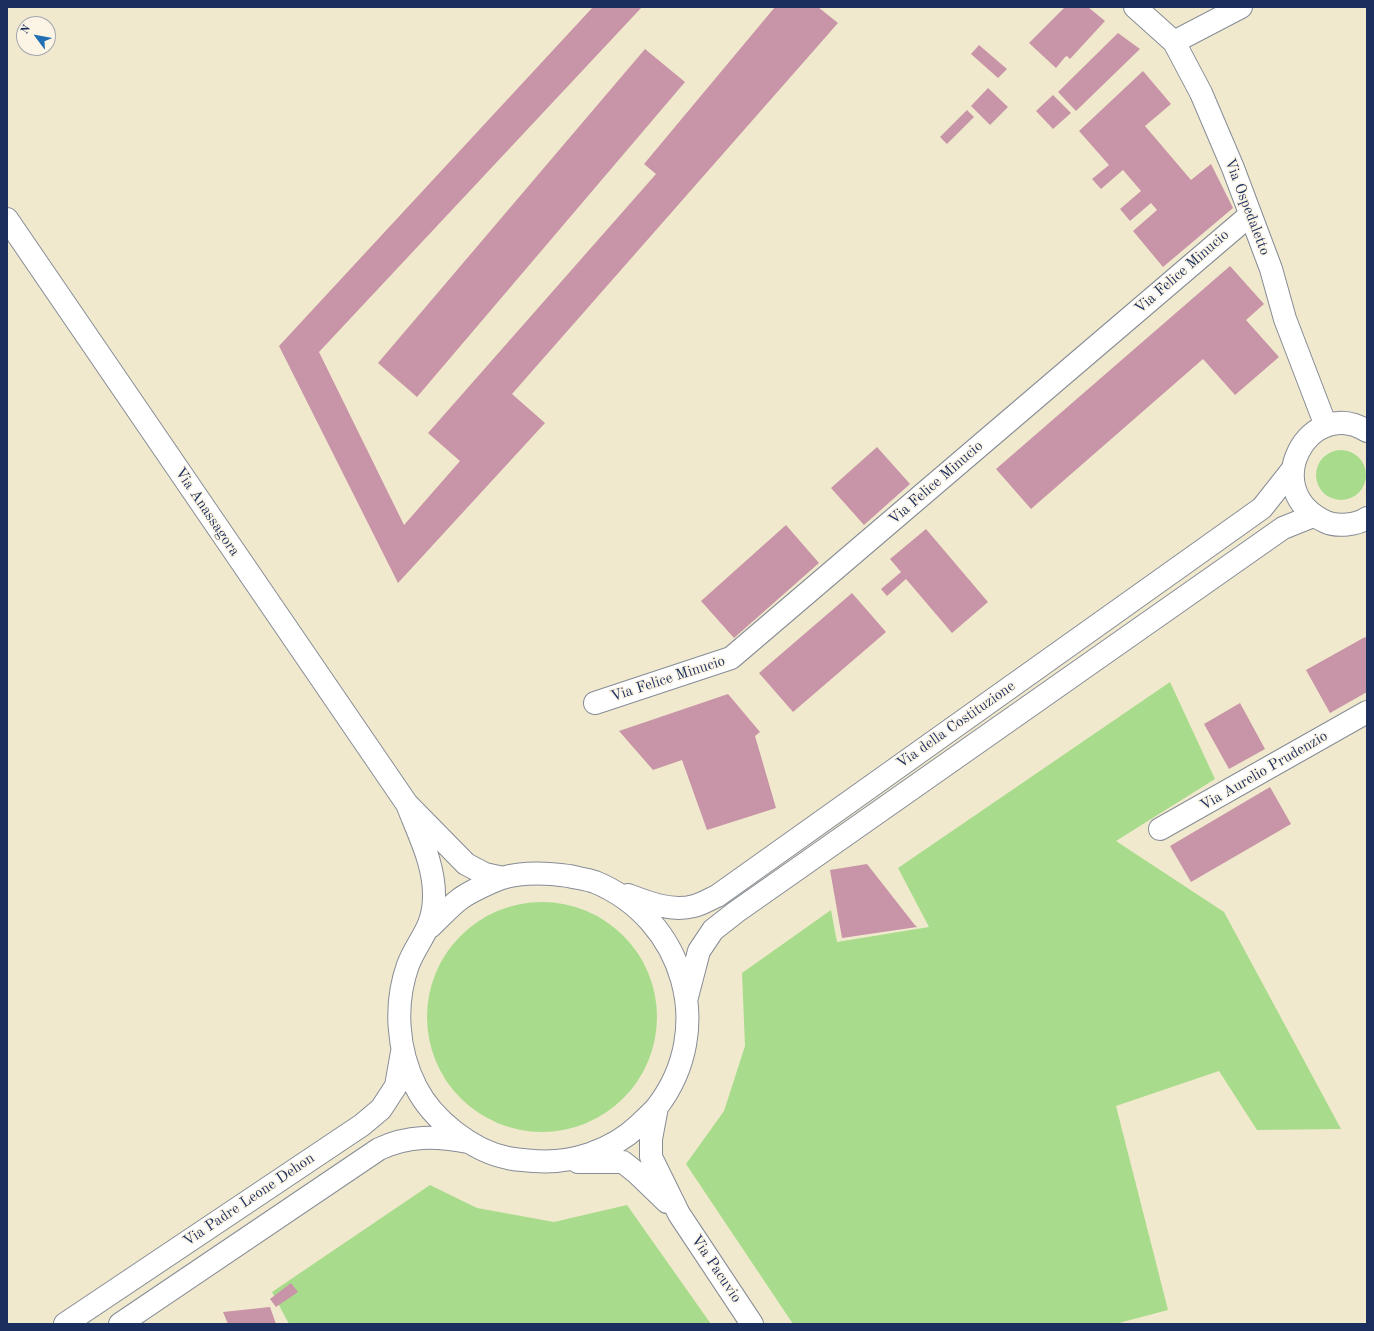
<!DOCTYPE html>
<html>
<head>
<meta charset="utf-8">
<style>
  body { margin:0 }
  #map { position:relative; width:1374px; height:1331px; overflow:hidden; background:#f1e9cd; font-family:"Old Standard TT",serif }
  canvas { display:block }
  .frame { position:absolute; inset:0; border:8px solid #1b2f5e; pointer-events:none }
  .north { position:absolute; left:16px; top:16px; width:40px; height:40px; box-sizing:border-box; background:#fcf5e5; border:1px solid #a2a6af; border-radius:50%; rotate:302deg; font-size:11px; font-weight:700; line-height:16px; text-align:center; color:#1b2f5e }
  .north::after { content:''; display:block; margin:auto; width:14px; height:18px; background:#1f6fb2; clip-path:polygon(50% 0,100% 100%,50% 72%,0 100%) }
</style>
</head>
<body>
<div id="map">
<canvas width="1374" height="1331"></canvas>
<div class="frame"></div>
<div class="north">N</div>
</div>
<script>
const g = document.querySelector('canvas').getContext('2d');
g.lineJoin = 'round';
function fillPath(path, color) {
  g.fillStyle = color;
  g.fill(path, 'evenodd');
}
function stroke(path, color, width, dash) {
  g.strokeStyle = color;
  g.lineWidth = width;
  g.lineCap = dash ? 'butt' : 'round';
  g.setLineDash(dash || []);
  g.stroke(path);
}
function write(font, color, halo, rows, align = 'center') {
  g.font = font + ' "Old Standard TT",serif';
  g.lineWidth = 3;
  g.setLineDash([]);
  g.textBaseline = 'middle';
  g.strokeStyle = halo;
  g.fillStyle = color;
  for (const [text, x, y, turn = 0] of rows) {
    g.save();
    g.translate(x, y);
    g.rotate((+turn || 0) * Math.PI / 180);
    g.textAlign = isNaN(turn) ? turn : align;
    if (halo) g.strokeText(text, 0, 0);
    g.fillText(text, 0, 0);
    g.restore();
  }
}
fillPath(new Path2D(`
  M1316 475a25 25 0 1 1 50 0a25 25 0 1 1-50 0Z
  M1170,682L1215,779L1116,841L1224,912L1341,1129L1257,1130L1219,1071L1116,1106L1168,1310L1115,1324H793L686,1164L724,1111L745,1046L742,973L831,910L837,942L929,927L898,868Z
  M427 1017a115 115 0 1 1 230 0a115 115 0 1 1-230 0Z
  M430,1185L477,1208L554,1222L627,1205L711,1324H289L272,1292Z`), '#a8dc8c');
fillPath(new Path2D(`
  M593,7H642L319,352L404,525L460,461L428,433L656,174L644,164L775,7H818L838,23L512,394L545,423L398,583L279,346Z
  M1065,7H1088L1105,21L1070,59L1067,56L1065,57L1056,68L1029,43Z
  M1118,33L1140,49L1076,111L1058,92Z
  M979,45L1007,69L998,78L971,54Z
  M645,49L685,82L417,397L378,363Z
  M1143,71L1171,104L1145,126L1191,180L1211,164L1233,208L1163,267L1133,231L1157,210L1151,203L1130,221L1120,209L1141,191L1123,170L1101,189L1092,179L1109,165L1079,131Z
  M988,88L1008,107L990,125L971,106Z
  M1053,95L1071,113L1053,129L1036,111Z
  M967,110L974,117L947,144L940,137Z
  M1230,266L1264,304L1246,320L1279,357L1235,395L1203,359L1031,509L996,469Z
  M877,447L910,484L864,525L831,488Z
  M786,525L819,563L734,638L701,601Z
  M926,529L988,602L952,633L906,579L887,596L881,589L901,572L890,559Z
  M852,593L886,632L793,712L759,673Z
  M1365,637L1367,640V692L1330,713L1306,670Z
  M728,694L760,732L755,736L776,808L707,830L682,760L653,770L619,731Z
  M1240,703L1265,749L1229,769L1204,724Z
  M1270,787L1291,824L1191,882L1170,846Z
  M867,864L914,924L917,927L842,938L830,870Z
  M291,1283L298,1292L276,1307L270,1299Z
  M270,1307L276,1324H228L223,1312Z`), '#c894a7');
const minor = new Path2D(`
  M1135,7L1174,42L1201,93L1233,168L1271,269L1285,319L1326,426
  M1174,42L1241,7
  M7,219L407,804L466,864L485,874L503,878
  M1367,431C1310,395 1256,490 1326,522C1337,527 1357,525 1367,518
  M595,703L731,658L1250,215
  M407,804C419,835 435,865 434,898C433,930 418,939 408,965C394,1004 397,1050 416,1087C432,1119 472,1151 508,1158C516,1160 525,1160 534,1161C571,1164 612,1151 639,1125C645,1119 652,1113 657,1107C717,1029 684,919 595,882C587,879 577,878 569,876C549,873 522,872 502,878C491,882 469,892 460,899C449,907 440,918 430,927
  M1160,829L1367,712
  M628,895C649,903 672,912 694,906C702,904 710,899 717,896L1262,508L1292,470
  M687,997L699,951L713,930L736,912L1283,528L1313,516
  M657,1107L651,1139V1157L679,1214L752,1324
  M578,1162H623L638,1174L667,1202
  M65,1324L362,1125L381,1109L396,1086L402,1052
  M120,1324L379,1149C409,1135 436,1136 468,1142`);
stroke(minor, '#868c96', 24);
stroke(minor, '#fff', 22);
write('15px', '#1b2f5e', '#fcf5e5', [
  ["Via Ospedaletto",1247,207,69],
  ["Via Felice Minucio",1182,272,-41],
  ["Via Felice Minucio",936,483,-41],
  ["Via Anassagora",207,512,56],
  ["Via Felice Minucio",668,679,-18],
  ["Via della Costituzione",956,725,-35],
  ["Via Aurelio Prudenzio",1264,771,-30],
  ["Via Padre Leone Dehon",249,1200,-34],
  ["Via Pacuvio",716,1269,56]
]);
</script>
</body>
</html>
